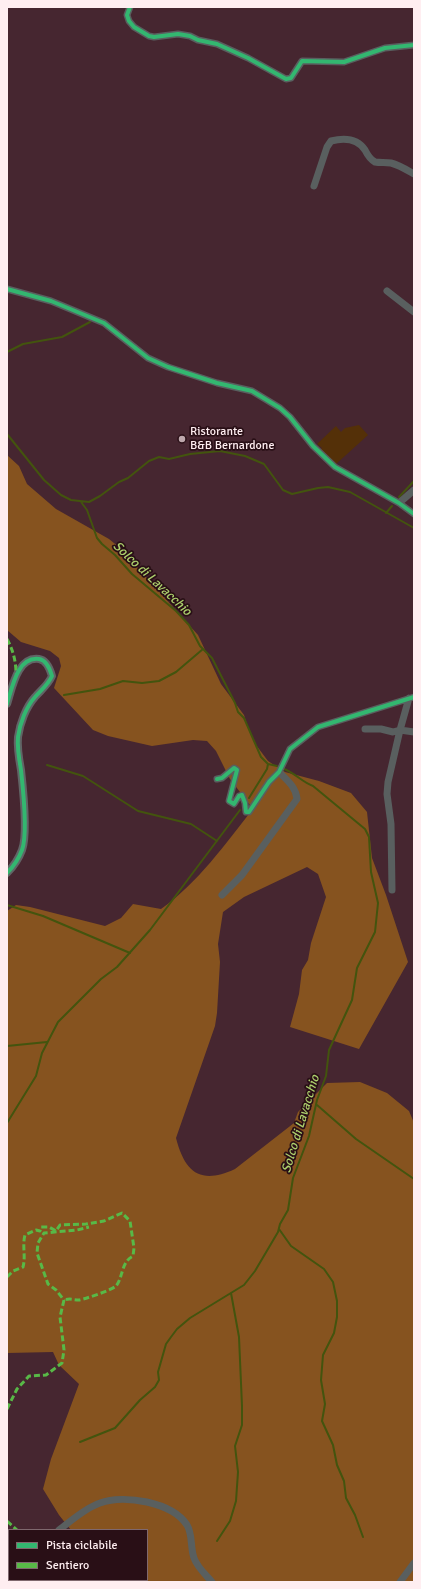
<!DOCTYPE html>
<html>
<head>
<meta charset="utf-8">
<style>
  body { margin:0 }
  #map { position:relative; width:421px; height:1589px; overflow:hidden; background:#462630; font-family:Signika,sans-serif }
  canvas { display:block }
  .frame { position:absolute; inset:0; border:8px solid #ffeef1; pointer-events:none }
  .legend { position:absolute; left:8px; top:1529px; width:140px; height:52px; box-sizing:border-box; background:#290f16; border:1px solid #7f686e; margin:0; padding:5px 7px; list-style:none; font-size:12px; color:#ffeef1 }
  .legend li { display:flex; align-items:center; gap:8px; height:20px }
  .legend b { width:20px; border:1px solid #7f686e }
</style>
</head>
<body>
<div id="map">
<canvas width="421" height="1589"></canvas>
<div class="frame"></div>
<ul class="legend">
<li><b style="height:5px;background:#33b770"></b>Pista ciclabile</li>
<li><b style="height:5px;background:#58b947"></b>Sentiero</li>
</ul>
</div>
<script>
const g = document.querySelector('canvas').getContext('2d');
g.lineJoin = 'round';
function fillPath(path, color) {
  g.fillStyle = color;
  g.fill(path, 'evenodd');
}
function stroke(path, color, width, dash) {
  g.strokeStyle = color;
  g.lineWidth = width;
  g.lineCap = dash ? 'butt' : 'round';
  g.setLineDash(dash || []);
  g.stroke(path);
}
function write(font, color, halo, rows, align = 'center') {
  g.font = font + ' Signika,sans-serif';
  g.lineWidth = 3.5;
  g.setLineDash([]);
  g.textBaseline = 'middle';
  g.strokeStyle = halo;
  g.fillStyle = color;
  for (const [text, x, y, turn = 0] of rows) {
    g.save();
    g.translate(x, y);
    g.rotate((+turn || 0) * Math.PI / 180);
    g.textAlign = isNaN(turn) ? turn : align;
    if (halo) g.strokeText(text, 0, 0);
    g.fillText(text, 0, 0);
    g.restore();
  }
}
fillPath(new Path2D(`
  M359,425L368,435L335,465L320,450L322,448L317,444L336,426L341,432L345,428Z`), '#543008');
fillPath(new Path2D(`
  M7,455L19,466L27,484L56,509L109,539L120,548L198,635L221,684L244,715L248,727L256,745L268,761L285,772L319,781L351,793L367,812L372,858L386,895L408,962L359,1049L290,1027L299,994L302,970L308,960L311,943L326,897L318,874L307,867L244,897L223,912L218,944L220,962L217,1013L215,1026L176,1138C185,1173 201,1185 235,1169L294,1123L298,1112L327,1083L360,1082L387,1093L409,1111L414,1123V1582H91L92,1580H147V1530H71L59,1515L43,1489L51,1459L79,1384L59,1365L53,1352L7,1353V911L16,905L30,907L105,926L121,918L133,904L161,909C198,883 225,844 253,809L230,779L216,751L207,741L193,740L152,746L108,736L93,730L54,688L61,666L59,658L50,651L21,642L7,630Z`), '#86531f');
stroke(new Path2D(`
  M7,352L23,344L62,337L90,322
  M7,434L44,480L61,495L71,500L89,502L100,496L119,482L128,478L149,461L159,457L169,459L190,454L220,451L245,456L264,464L283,490L292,494L318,488L328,487L350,492L414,528
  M399,497L414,481
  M81,502L87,510L97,538L102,544L115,555L132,574L176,611L189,625L200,646L212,658L235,703L238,712L244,718L261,757L268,764L277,766
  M386,513L392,506
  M64,695L100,689L123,681L142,683L159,681L176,672L203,649
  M47,765L83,776L138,811L191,824L217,841
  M249,798L267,769L268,764
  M7,905L43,916L130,953
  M7,1046L47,1042
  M317,1105L356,1139L414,1179
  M7,1123L36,1076L42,1053L58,1022L101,979L117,967L150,930L240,810
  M279,1229L291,1246L324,1269L333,1282L337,1301V1317L334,1333L323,1355L321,1380L325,1404L322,1421L333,1445L337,1465L344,1481L346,1498L355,1515L363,1537
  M80,1442L115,1428L140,1400L155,1387L159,1380L158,1372L166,1344L171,1337L177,1329L190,1318L244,1285L255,1271L278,1232L280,1224L288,1210L293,1178L309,1136L317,1100L326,1076L329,1050L352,1000L357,968L375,932L378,903L371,872L369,837L365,829L313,786C302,782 295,773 284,769
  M217,1541L230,1521L236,1501L238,1472L235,1446L242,1425V1406L239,1337L231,1293`), '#43540e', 2);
stroke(new Path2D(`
  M130,7L127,15L129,21L134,27L149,36L154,37L178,34L190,36L198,40L217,44L248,58L286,79L291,78L302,61L344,62L385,48L414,45
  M314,186L327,147L331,141C343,138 357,138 365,150C367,154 371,160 375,162C380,163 386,162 391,163C399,165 407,170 414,174
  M7,289L51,301L104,323L148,358L168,367L217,383L252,391L280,408L290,417L313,446L335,467L399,503L414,514
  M387,291L414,312
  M399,503L414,490
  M365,729H381L393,732L400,730L414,732
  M217,779L222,778L234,768L237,770L229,801L234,804L239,796L242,795L245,803L246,812H249L269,782L279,772L290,749L318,727L414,697
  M392,890L391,824L387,794L388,782L400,730L409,698
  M222,895L242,875L297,799C296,787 287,780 279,772
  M59,1530C71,1521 85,1508 100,1503C124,1494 172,1502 187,1525C193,1535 190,1547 194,1558C197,1567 206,1575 212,1582
  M7,1575L9,1574
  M400,1582L414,1563`), '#595f5f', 7);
stroke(new Path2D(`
  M7,704C12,689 17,656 39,659C46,660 50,669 52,676C48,685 41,690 35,697C26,707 20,723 18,737C17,747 19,759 21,770C23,788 28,834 22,850C19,858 13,867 7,873`), '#616566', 8);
stroke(new Path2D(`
  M7,639C13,650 16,661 16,674
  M7,1277L13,1271L23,1267C26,1256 22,1246 25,1235L36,1230L40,1231L41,1227H49L56,1231L60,1225L86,1224L104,1221L122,1213L130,1221L134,1248L133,1256C121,1262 123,1278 116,1286C112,1290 85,1299 79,1300C73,1300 71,1298 64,1300
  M7,1409L17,1389L29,1376L46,1375L62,1363L64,1350L60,1317L64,1300L56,1290L48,1284L37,1253L38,1243L44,1233L77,1230L89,1227
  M7,1521L17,1530`), '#58b947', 3, [6, 3]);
stroke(new Path2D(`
  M130,7L127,15L129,21L134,27L149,36L154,37L178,34L190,36L198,40L217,44L248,58L286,79L291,78L302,61L344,62L385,48L414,45
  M7,289L51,301L104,323L148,358L168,367L217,383L252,391L280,408L290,417L313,446L335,467L399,503L414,514
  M7,704C12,689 17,656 39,659C46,660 50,669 52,676C48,685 41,690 35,697C26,707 20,723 18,737C17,747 19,759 21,770C23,788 28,834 22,850C19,858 13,867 7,873
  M217,779L222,778L234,768L237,770L229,801L234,804L239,796L242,795L245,803L246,812H249L269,782L279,772L290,749L318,727L414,697`), '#33b770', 4);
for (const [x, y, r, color] of [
  [182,439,4,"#bea8ad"]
]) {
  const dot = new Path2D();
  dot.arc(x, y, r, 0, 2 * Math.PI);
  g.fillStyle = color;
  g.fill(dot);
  stroke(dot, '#290f16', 1.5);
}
write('12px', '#ffeef1', '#290f16', [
  ["Ristorante",190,432],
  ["B&B Bernardone",190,446]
], 'left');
write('italic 13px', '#add06d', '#290f16', [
  ["Solco di Lavacchio",152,579,43],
  ["Solco di Lavacchio",301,1124,-73]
]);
</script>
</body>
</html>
